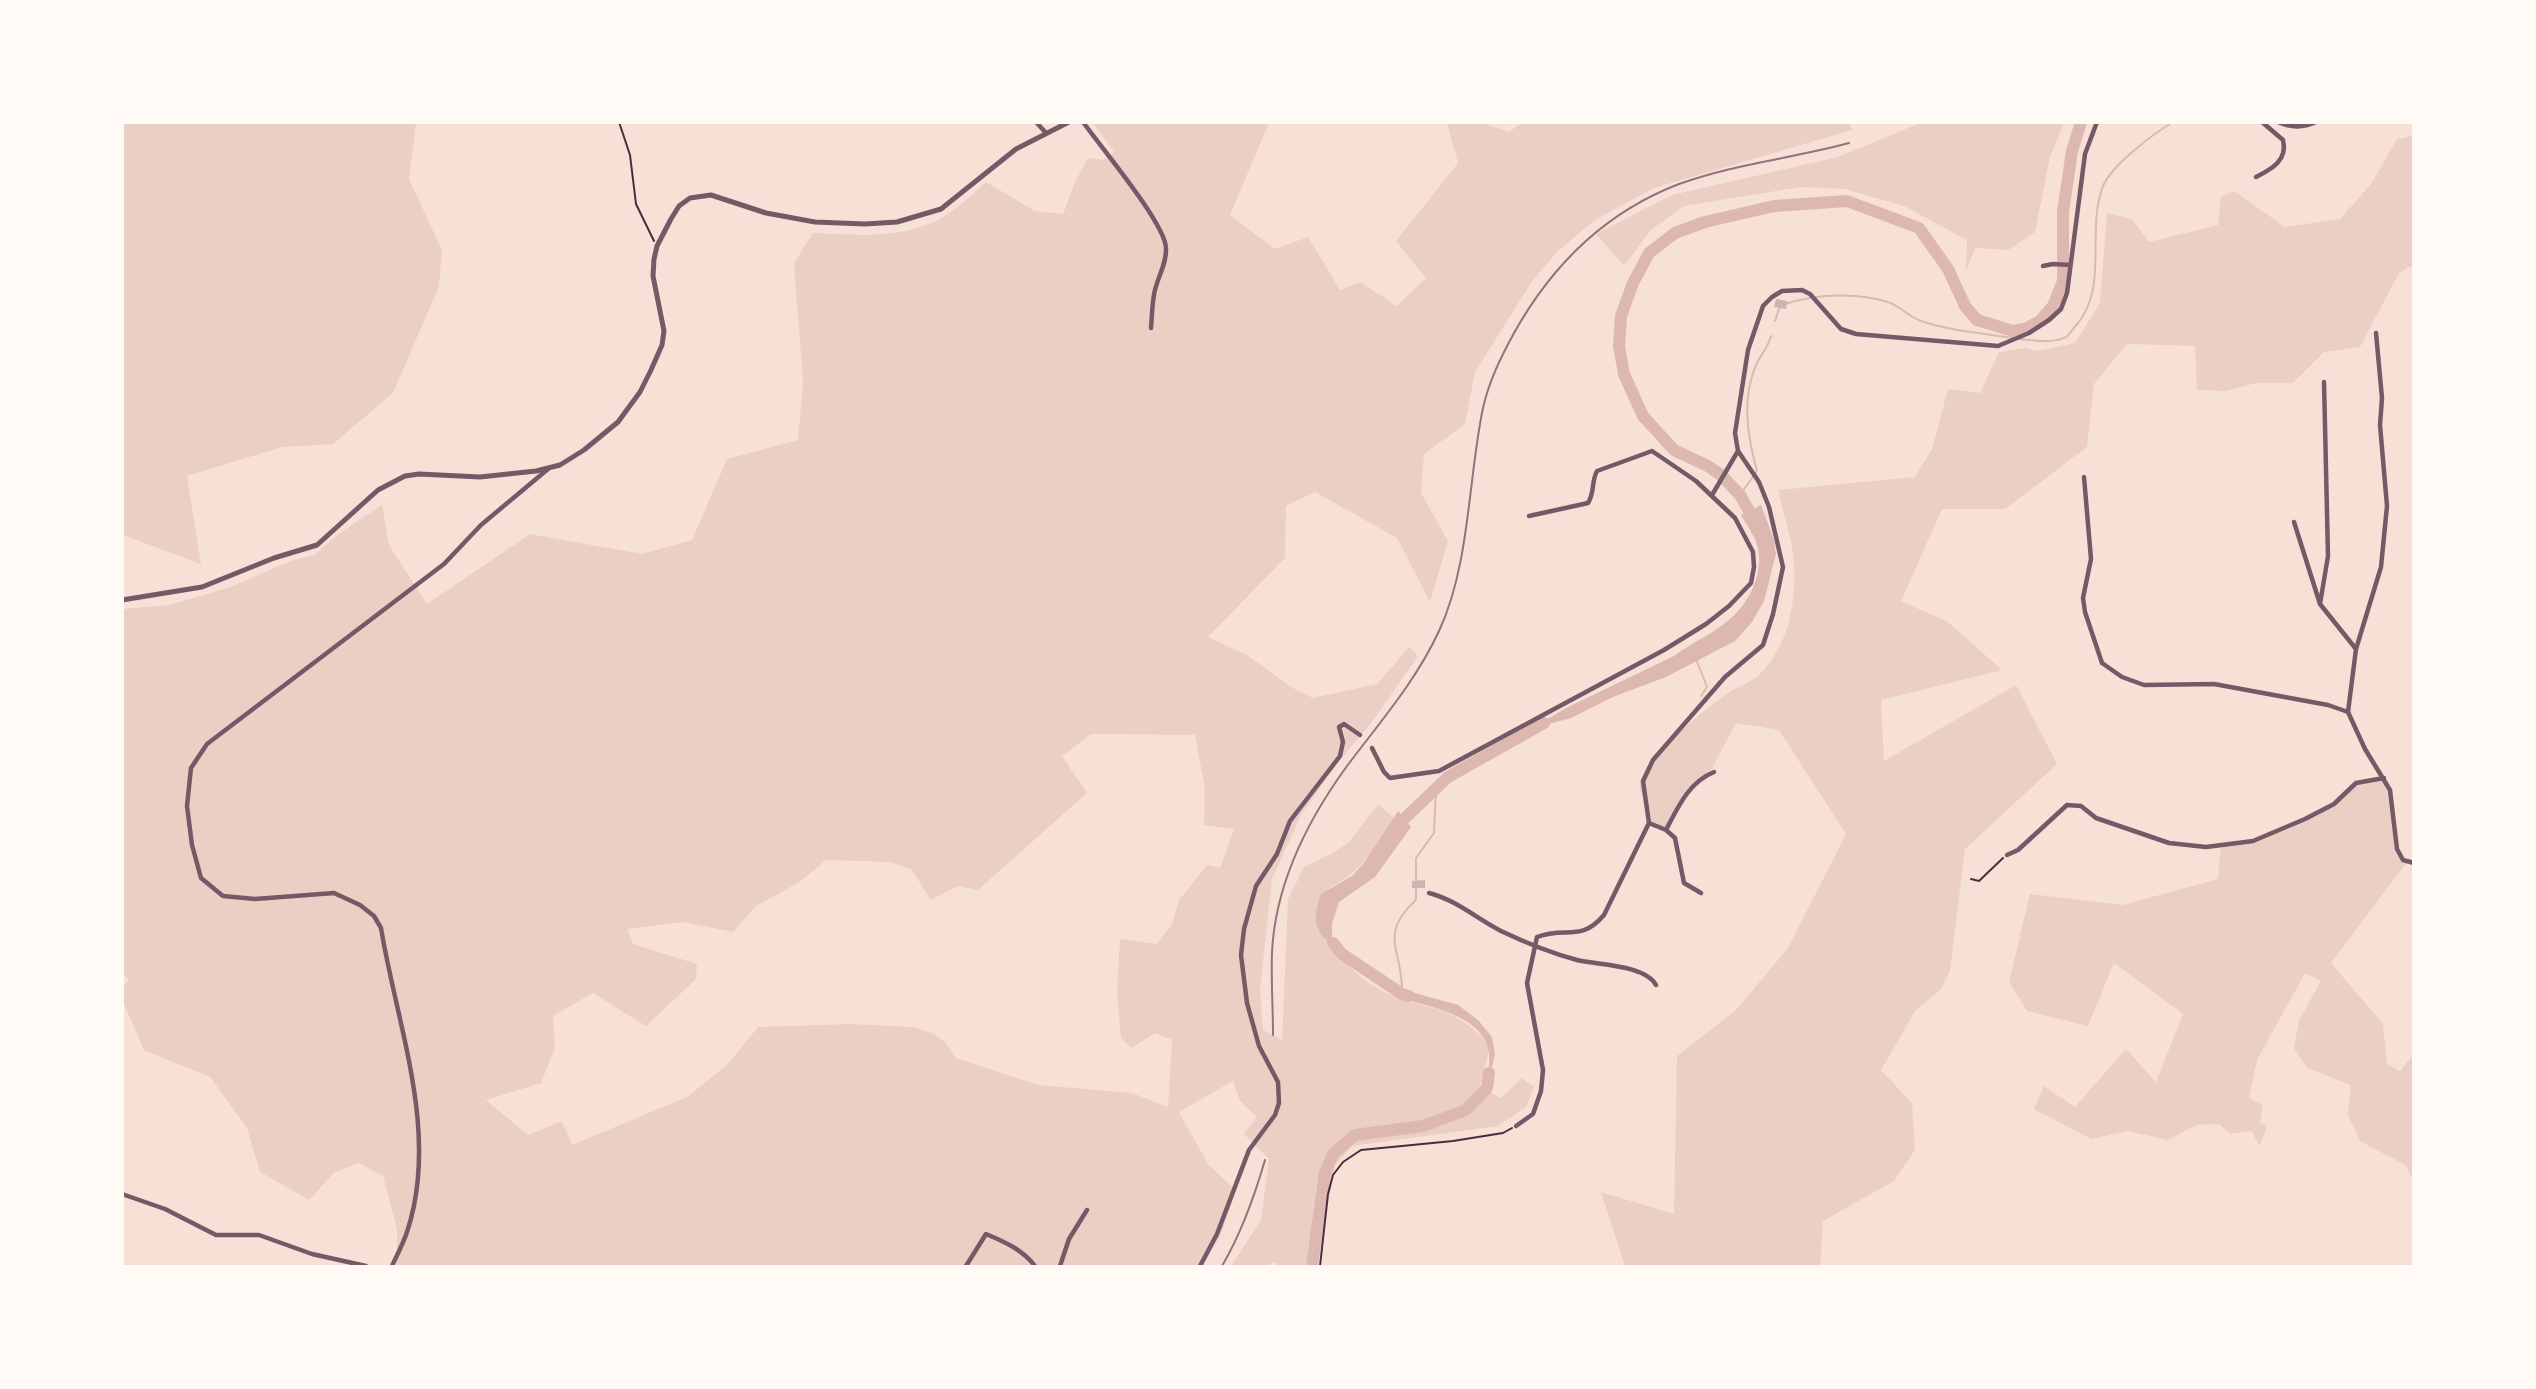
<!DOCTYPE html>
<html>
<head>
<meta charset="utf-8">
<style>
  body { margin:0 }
  #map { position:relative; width:2536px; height:1389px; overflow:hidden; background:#f7e1d7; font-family:Barlow,sans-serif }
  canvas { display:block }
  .frame { position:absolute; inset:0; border:124px solid #fffaf5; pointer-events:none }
</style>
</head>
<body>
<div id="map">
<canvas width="2536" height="1389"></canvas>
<div class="frame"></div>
</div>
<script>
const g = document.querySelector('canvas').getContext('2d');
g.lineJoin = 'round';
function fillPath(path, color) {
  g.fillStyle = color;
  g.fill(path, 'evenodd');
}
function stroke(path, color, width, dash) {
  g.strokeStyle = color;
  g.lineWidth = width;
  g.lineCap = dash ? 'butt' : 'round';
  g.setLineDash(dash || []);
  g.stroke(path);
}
fillPath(new Path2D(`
  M1523,122L1849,123L1852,130L1654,188L1595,220L1558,251L1533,280L1475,372L1465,424L1424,454L1421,493L1448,541L1430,602L1397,538L1315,492L1286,506L1285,558L1208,637L1247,655L1291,687L1313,698L1377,684L1409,647L1418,656L1372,722L1336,765L1301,815L1272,879L1260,990L1263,1030L1282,1040L1288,899L1304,867L1333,853L1349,842L1378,804L1394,818C1373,851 1365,869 1329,888L1324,939C1342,959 1360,980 1384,992C1416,1007 1446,1005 1473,1029C1479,1034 1487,1041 1488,1050C1488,1061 1482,1076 1480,1087L1501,1098L1522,1078L1534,1087L1526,1107L1498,1126L1352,1146L1335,1165L1317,1266H1277L1276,1262L1266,1266H1231L1261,1220L1269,1159L1244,1134L1257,1117L1240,1101L1233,1081L1179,1112L1208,1164L1236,1191L1221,1234L1203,1266H397V1229L383,1176L359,1163L335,1172L309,1200L260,1172L247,1128L210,1077L144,1050L123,1002V986L129,980L123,974V609L170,605L230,587L293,560L314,555L341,532L382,505L389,545L427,604L530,534L642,554L692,540L727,459L798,440L803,382L794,263L813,233C854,235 900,239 938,220C956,211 971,195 986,182L1035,211L1063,214L1075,182L1088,158L1103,160L1114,152L1093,123H1269L1230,215L1275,249L1308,237L1340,290L1360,282L1397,306L1426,278L1396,241L1458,163L1447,123H1483L1509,132ZM1091,734L1195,735L1205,789L1204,825L1234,829L1220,868L1207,865L1179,900L1172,924L1157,944L1120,939L1117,992L1121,1038L1132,1048L1155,1033L1172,1040L1168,1107L1132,1093L1038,1085L956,1058L945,1042L932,1033L914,1027L851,1024L758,1027L727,1065L687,1097L572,1145L562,1121L528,1135L486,1100L541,1083L555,1048L553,1016L593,993L646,1026L696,979L697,964L633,944L627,929L683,922L733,932L756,906L798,883L826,860L891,862L912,870L931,900L958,886L978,890L1087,793L1062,756Z
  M122,123H416L409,179L442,250L439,286L393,393L333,444L282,447L187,476L201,564L123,535Z
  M1920,123H2064L2050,157L2035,232L2008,250L1975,248L1966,272L1967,240L1904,206L1844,189L1801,187L1684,206L1651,230L1624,266L1596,234L1672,195L1838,157Z
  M2413,136V265L2399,273L2360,347L2324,352L2293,383H2256L2226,391L2197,390L2195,346L2127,344L2094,384L2087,447L2005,509H1942L1901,601L1948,622L2002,670L1881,700L1884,761L2016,685L2057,764L1965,849L1950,971L1941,989L1916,1010L1881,1070L1912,1103L1915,1150L1894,1181L1823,1221L1820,1266H1625L1601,1192L1674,1214L1677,1056L1736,1010L1788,948L1846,834L1779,730L1736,723L1709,774L1696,782L1666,830L1649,823L1639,784C1661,746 1692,719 1728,693C1738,686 1752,682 1760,674C1789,645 1796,602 1794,564C1793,540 1783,514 1778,490L1915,477L1932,449L1948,389L1980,393L1999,352L2025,348L2038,351L2075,343L2100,303L2107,213L2132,219L2149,242L2218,225L2221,197L2234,191L2285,227L2340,219L2371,184L2397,139Z
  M2384,778L2390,790L2397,849L2407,862L2331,963L2383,1024L2387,1064L2400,1071L2413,1055V1179L2405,1165L2360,1141L2348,1115L2351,1085L2307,1068L2294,1048L2299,1020L2321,981L2305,973L2257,1060L2249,1098L2263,1105L2260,1122L2267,1126L2260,1146L2251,1131L2230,1134L2219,1124L2196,1125L2168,1140L2127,1131L2091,1139L2034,1109L2044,1086L2075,1107L2126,1049L2156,1082L2183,1014L2114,963L2088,1026L2027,1011L2009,982L2030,894L2123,905L2218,879L2221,845L2253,841L2334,804L2356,783Z`), '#ebcfc5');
fillPath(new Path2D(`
  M1761,505L1774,540L1776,554L1764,601L1752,622L1735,641L1666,677L1613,697L1571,718L1530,729L1568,707L1674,656C1690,644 1708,636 1724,624C1746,608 1764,577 1758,549C1756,537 1747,526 1741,515Z
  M1398,811L1411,827L1375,877L1339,902L1332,924V937L1342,954C1317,934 1310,926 1321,894L1352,876L1364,863Z
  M1397,988L1458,1005L1478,1020L1492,1037L1495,1054L1487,1088C1488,1076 1491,1060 1488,1049C1480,1013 1423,1006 1395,996Z`), '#dcb8b0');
stroke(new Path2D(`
  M1785,304C1816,294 1857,292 1888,302C1900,306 1909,317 1921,321C1950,331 1983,333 2013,338
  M1775,321L1780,306
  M2018,339C2032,340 2054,344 2066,337C2069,335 2071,332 2073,329C2111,290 2085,233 2103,186C2112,165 2153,134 2173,122
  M1740,495L1757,471C1747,435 1741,396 1758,361C1763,352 1768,347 1771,336
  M1696,659L1707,687L1701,696
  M1416,880V858L1434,833L1436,791
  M1402,990C1402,948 1378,935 1416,900V889`), '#dcb8b0', 2);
stroke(new Path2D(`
  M1756,523L1740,495L1721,475L1708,466L1674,450L1643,416L1624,374L1619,346L1621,316L1633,283L1649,253L1675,233L1705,222L1774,206L1847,201L1919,228L1948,269L1965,306L1977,320L2013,331L2027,328L2040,321L2053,306L2063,281V212L2072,151L2081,122
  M1395,833L1404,819L1448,777L1544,723
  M1333,943L1342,954L1402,994L1409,996
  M1312,1266L1325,1173L1333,1154L1355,1135L1423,1126L1466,1110L1487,1088L1489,1073`), '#dcb8b0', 12);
fillPath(new Path2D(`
  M1776,299L1787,301L1786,309L1774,307Z
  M1425,880V888H1412V881Z`), '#ccb4b1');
stroke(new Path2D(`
  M619,122L630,155L636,204L654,241
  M1971,879L1979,881L2003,858
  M1320,1266L1328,1194L1333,1175L1343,1162L1361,1150L1453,1141L1503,1133L1512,1128`), '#4a2c40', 2);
stroke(new Path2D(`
  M1036,122L1046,133
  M1083,122C1100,146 1165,223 1166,248C1167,265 1156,279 1154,295C1152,306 1152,317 1151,328
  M2278,122C2291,128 2303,128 2316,122
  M2256,177C2272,169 2288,160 2283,140L2262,122
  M2043,266L2053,264L2070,265
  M2084,477L2091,559L2083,598L2085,612L2102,663L2122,677L2144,685L2214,684L2328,705L2348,712L2365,749L2390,790L2397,849L2403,860L2414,863
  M1712,495L1738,451
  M2294,522L2320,604L2356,649
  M2320,604L2328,556L2324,382
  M2348,712L2356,649L2381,567L2387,506L2380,425L2382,398L2376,333
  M1372,748L1384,772L1390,778L1439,771L1664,650L1706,624L1729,606L1751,583L1754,567L1753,552L1735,518L1696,481L1652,451L1597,471C1591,482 1595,492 1588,503L1529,516
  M1649,823L1666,830C1678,807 1689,782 1714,772
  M1666,830L1675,838L1684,883L1701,893
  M2007,855L2018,850L2067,805L2081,806L2096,818L2169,843L2206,847L2253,841L2305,819L2334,804L2356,783L2384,778
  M1429,893C1456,900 1476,918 1501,931C1524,942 1551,953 1577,960C1599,965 1645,965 1656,985
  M1516,1126L1533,1114L1541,1091L1543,1070L1527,983L1537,937C1566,926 1580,943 1604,915L1649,823L1643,781L1653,760L1725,677L1763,645L1773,614L1783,567L1769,507L1759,482L1738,451L1735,433L1748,350L1763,306L1772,297L1782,291L1802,290L1810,294L1841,329L1856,334L1998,346L2029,333L2049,320L2061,309L2067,293L2085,154L2097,122
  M122,1194L165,1209L216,1235H259L312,1254L366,1266
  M392,1266C397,1255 403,1244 407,1232C440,1133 397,1026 381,928L374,916L360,905L334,893L255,899L223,896L201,878L192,845L187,806L191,768L207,744L444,564L481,525L548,469
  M966,1266L986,1234C1005,1242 1023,1250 1035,1266
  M1060,1266L1069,1239L1087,1210
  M1200,1266L1217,1234L1249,1150L1275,1115L1279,1103L1278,1082L1259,1046L1247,1003L1241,955L1244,929L1256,886L1277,854L1290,821L1340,756L1343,742L1339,727L1344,724L1360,735`), '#755966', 4.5);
stroke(new Path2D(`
  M122,600L202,587L274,558L317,545L378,490L405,476L419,474L480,477L536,471L560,465L584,450L618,422L640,392L651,370L662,345L664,331L653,276L654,259L657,246L671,219L679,206L690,198L711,195L766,213L815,222L865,224L897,222L941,209L1016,149L1069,122`), '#755966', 5);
stroke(new Path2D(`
  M1273,1035C1273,1008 1271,980 1272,953C1275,884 1307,821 1347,766C1380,722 1416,681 1439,631C1470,565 1468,479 1483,408C1489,381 1501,357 1514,333C1552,265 1606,212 1679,184C1734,164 1794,158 1849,143
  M1222,1266C1242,1232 1254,1198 1265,1160`), '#8f747c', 2);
</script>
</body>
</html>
